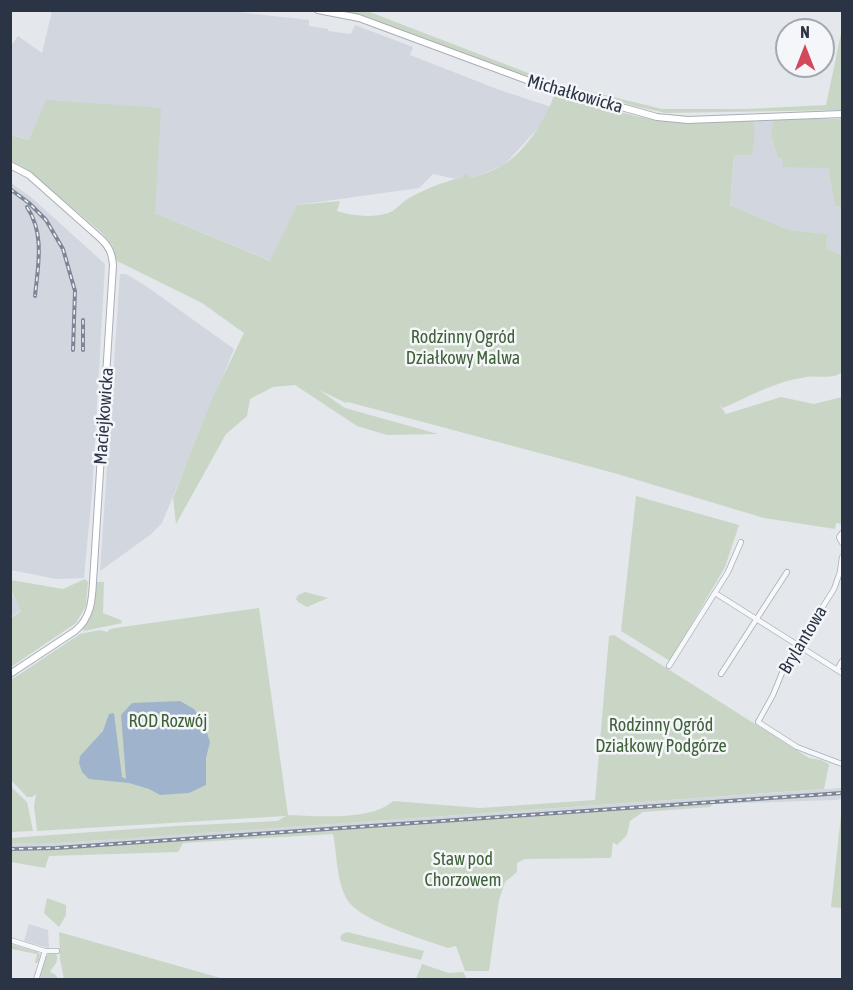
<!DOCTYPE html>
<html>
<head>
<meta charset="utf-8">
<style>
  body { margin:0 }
  #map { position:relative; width:853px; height:990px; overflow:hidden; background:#e4e7ec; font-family:"Asap Condensed",sans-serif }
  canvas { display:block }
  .frame { position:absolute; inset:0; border:12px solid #2b3445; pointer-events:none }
  .north { position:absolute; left:775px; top:18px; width:60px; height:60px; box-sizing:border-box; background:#f4f6f9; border:2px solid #a4a8b1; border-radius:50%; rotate:0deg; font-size:16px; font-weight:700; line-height:24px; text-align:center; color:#2b3445 }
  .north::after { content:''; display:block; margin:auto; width:21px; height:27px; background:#d1495b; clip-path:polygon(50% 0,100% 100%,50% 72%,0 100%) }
</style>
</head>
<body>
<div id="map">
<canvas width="853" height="990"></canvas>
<div class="frame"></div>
<div class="north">N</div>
</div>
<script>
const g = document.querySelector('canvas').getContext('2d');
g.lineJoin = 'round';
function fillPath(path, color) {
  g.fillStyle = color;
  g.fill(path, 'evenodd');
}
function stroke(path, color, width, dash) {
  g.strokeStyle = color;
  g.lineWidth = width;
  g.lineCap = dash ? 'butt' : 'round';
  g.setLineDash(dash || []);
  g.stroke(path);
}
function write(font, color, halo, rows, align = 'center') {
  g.font = font + ' "Asap Condensed",sans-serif';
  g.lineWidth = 5;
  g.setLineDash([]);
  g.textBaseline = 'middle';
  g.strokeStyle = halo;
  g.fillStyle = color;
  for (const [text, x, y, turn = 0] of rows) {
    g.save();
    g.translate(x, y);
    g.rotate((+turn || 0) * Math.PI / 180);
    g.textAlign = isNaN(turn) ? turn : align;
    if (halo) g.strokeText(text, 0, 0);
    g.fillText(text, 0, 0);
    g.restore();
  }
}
fillPath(new Path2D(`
  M52,11H228L309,20V26L328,29V31L351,34L355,25L413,47L410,55L497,89L551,107L540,126L504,165L472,178L464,174L463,177L456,179L433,174L419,188L297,205L271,261L155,213L29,140L11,135L10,47L18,36L42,53Z
  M753,119H774L782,158L828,168L835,206L842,207V255L826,248L828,234L789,230L730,205L734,155Z
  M11,183L32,198L105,264L92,493L84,578L56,579L11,570Z
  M120,274H126L146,286L234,349L162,523L150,535L100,571Z
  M10,590L21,610L11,617L10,616Z
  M842,788V799L835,800L713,804L34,851H11V843L40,844L121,839Z
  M29,924L48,930L49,948L24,941Z`), '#d2d6de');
fillPath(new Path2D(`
  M346,11H367L549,81L514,72Z
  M842,29V110L666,113L634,106L560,84L662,109H747L826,105Z
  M555,92C593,103 633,119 673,122C700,124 726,121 753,119L755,133L752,155H734L730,205L789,230L828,234L826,248L842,255V372C832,380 820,375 807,377C776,381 750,396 723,408L719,404L726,414L781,397L814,404L842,397V524L836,523L835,529L764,518L614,473L348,402L346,403L319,390L345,408L438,434L387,435L357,426L295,385L273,387L250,399L247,416L226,434L176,524L173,498L212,399L244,333L202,303L117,261L112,245L102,233L25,168L11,161L10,135L29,140L46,100L161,108L155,213L270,261L297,205L340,201L337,211C352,216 372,218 388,213C395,211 400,204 406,200C424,189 443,182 463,177L464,173L472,178C482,174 494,171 503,165C526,151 548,117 555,92Z
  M774,119H842V207L835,206L828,168L783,167L782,158H778L771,134Z
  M636,496L739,525L725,567L670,661L621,631Z
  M85,579L88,582L86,606L76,623L11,667V618L21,611L11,590V580L63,589Z
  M96,582H104L103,613L121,620L122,623L84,631L83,629L92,612Z
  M305,592L328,598L307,607L298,602L296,599L298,595Z
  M259,608L288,815C316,816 372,821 393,801L480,808L595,800L609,636L614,635L809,758L821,760L829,764L824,789L121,839L40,844L11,843L10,838L176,826L277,821L286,816L37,831L34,806L36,794L32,797H27L11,780V680L80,634L100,630L107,632L110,629L122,627Z
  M10,786L27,802L33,831L11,832Z
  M713,804L710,807L643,812L630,821L627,835L617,845L613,842L611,858L525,859L517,863V872L505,882L499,900L489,971H465L456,946L448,948C423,939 358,921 346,898C336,878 337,854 333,834L183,843L178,852L49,856L45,868L11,862V851H34Z
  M842,806V908L831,907Z
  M47,898L66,905V915L59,927L44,913Z
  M59,932L224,979H64L60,959Z
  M347,932L424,951L421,960L342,941L340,938L342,934Z
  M11,944L38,952L40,955L38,963H35L37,954L11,949Z
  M55,952C61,961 53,966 50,972L56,975L58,979L38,980C42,970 42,953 55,952Z
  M422,964L449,973L463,972L467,979H416Z`), '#c9d6c5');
fillPath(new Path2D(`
  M180,701L194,709L204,724L210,742L206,758V785L189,793L160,795L149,789L129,783L89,779L82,772L79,763L80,756L103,731L109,714L114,713L122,777L126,779L121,715L132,703Z`), '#9fb4cc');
const street = new Path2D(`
  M842,533L839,537L842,543
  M842,557L840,572L834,589L784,668L773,695L758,722L797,747L842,764
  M715,593L842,673
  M669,666L728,572L741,542
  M837,670L842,661
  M721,674L787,572
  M10,940L45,951H57
  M36,980L45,951`);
const secondary = new Path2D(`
  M318,10L359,18L532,82L657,117L688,120L842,114
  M10,165L29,175L100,238C109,246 112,253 113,265L93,582C92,601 91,618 75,631L10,674`);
stroke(street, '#a9aeb7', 6);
stroke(secondary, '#a9aeb7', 8);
stroke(street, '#f7f8fa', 4.5);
stroke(secondary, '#fff', 6);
const rail = new Path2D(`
  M10,189L29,203L46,220L63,249L75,291L73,350
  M27,207C45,234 38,266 35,296
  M83,320V350
  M10,849L56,848L842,793`);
stroke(rail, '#7d8696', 4);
stroke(rail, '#f4f6f9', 1.5, [4.5]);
write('18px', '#2b3445', '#f4f6f9', [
  ["Michałkowicka",575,94,16],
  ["Maciejkowicka",104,416,-86],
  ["Brylantowa",803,640,-59]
]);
write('18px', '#3f6138', '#f4f6f9', [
  ["Rodzinny Ogród",463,337],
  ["Działkowy Malwa",463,358],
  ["ROD Rozwój",168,721],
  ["Rodzinny Ogród",661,725],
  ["Działkowy Podgórze",661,746],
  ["Staw pod",463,859],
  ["Chorzowem",463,880]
]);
</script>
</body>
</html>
